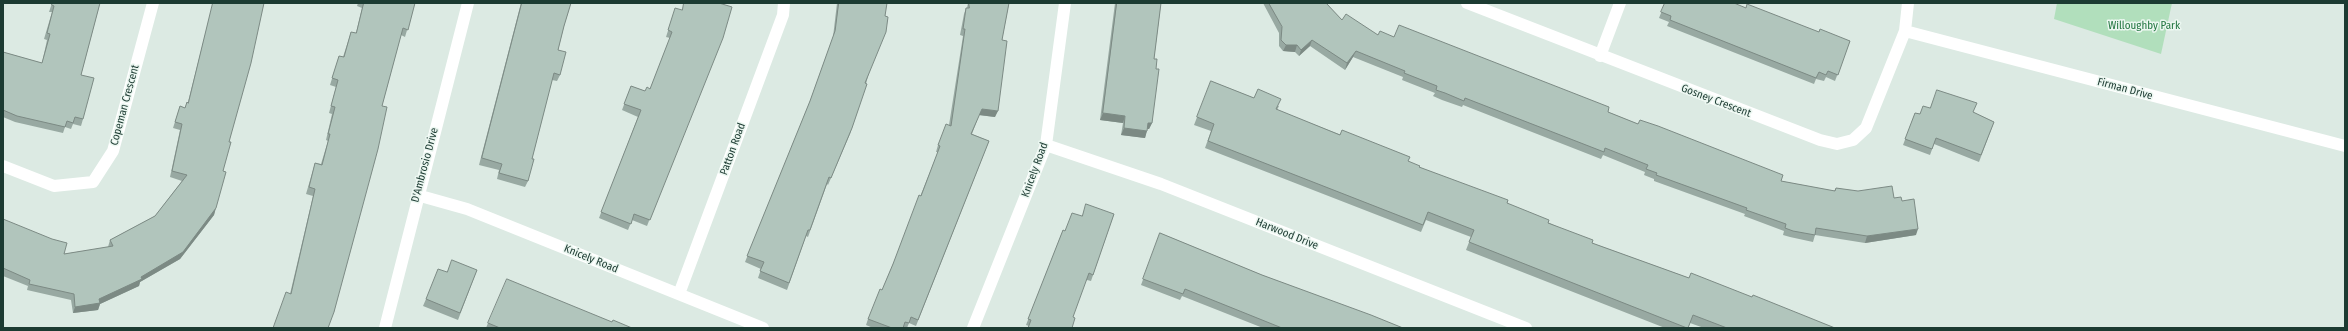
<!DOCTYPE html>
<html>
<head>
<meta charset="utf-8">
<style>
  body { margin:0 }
  #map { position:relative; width:2348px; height:331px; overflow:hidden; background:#dceae3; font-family:"Fira Sans Condensed",sans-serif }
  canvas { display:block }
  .frame { position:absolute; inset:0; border:4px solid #1c3b32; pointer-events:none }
</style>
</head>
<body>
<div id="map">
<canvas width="2348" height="331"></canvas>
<div class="frame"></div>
</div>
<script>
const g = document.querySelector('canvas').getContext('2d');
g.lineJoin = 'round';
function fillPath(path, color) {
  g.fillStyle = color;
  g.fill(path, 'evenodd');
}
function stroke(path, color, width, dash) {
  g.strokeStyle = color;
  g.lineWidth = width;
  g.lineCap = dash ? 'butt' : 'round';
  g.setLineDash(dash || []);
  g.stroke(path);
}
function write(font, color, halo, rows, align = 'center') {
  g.font = font + ' "Fira Sans Condensed",sans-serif';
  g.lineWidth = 3;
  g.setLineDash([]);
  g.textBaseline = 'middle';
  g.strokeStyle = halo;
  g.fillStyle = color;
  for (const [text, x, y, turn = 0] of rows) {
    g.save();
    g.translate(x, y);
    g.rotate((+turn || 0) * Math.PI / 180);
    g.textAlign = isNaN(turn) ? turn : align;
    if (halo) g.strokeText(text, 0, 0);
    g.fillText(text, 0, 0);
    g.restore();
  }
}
fillPath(new Path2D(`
  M2057,3H2172L2161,54L2054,19Z`), '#b1dfbc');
stroke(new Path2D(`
  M1467,3L1820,140L1837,144L1853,140L1866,128L1905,31L1908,3
  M1905,31L2345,146
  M1600,56L1620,3
  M1046,145L1161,184L1526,328
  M3,166L54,186L93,182L113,151L153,3
  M417,195L467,209L763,328
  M679,294L783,15L784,3
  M385,328L468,3
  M973,328L1046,145L1065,3`), '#fff', 12);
fillPath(new Path2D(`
  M52,3H100L81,75L83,119L81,126L73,124L71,129L65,127L63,133L15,122L3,117V52L42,63L47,40L44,39L52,12H49Z
  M213,3H264L229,142L223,171L214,215L204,228L180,259L140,282L139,286L100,304L98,310L73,313L71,300L27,290L28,286L3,276V219L64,254L108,247L110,240L155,216L182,181L170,177L180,130L173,128L180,106L185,108L187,102H188Z
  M358,3H415L405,37L401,35L382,106L334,312L290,294L313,196L306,194L313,170L315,163L321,164L328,141L326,140L332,114L329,113L336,87L330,85L339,56L343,57L351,32L356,33L362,8L357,6Z
  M521,3H571L564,26L558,50L560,75L557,81L552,80L532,159L528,181L525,187L497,179L499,170L479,165Z
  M837,3H887L866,84L850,134L828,185L827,184L808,237L806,236L787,290L758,278L761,269L745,262L810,101L833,37Z
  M968,3H1009L1002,40L995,117L979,115L972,134L989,141L916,326L909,323L907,328H873L866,325L868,319L882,290L893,264L938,152H936L938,145L949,125L963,36L960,35L964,14L966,8H967Z
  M1115,3H1161L1154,59L1156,69L1152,123L1149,129H1147L1145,138L1121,135L1123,123L1100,120Z
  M1263,3H1326L1342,20L1378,35L1394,37L1608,112L1781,181L1834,191L1836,188L1894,198L1902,201L1916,235L1865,243L1815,235L1813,242L1790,237L1783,235L1784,231L1744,216L1745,214L1654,181V179L1644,175L1645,172L1603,155L1601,159L1463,105L1462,107L1442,100L1433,96L1435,93L1402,80L1403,77L1353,57L1345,70L1310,46L1299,56L1295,52L1283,51L1279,46V33Z
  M1665,3L1746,8L1819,32L1850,41L1835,81L1826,77L1824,81L1816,79L1814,84L1667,26L1669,22L1659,18Z
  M732,7L647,226L632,220L628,230L599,218L638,117L622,110L631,86L645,91L650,89L670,38L666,37L673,15L682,10Z
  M1211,81L1254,98L1279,106L1277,110L1408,161L1419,167L1507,203L1592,243L1689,278L1752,297L1835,328H1704L1690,323L1688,328H1665L1466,250L1471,237L1426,220L1421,232L1205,148L1211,131L1194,125Z
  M1930,108L1973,112L1994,122L1979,162L1934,144L1930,155L1903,145L1915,113L1920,114Z
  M1114,214L1091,281L1087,280L1029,326L1026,325L1063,230L1065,231L1082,216Z
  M1160,233L1262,275L1403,328H1263L1182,296L1180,300L1141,285Z
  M477,270L458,320L423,306L426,299L447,272Z
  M612,322L632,328H486L488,323Z`), '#98a9a2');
fillPath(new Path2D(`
  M1312,40L1310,46L1299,56L1301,50Z
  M1286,45H1297L1295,52L1283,51Z
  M1356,51L1353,57L1345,70L1347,63Z
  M982,109L998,111L995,117L979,115Z
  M1103,113L1125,116L1123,123L1100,120Z
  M1148,123H1152L1149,129H1146Z
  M1124,128L1147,131L1145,138L1121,135Z
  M216,208L214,215L180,259L140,282L139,286L100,304L98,310L73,313L75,307L99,299L141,277Z
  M1918,229L1916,235L1865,243L1867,236Z`), '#7c8a84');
const building = new Path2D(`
  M52,3H100L81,75L94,78L83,119L75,117L73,123L67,121L65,127L17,116L3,110V52L42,63L50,34L47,33L54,6L52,5Z
  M213,3H264L251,63L229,142H231L223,171L226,172L216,208L183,252L141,277L142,279L99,299L100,303L75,307L74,294L29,284L30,280L3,268V219L52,239L67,243L64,254L113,246L110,240L155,216L187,175L172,171L182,124L175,122L180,106L185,108L187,102L188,103Z
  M364,3H415L408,30L403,28L382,106L387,107L378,149L334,312L328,328H273L286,292L291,294L315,189L309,187L315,163L322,165L330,134H328L335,107L331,106L338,80L332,78L339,56L344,57L351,32L356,33Z
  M522,3H571L564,26L558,50L566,52L560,75L554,73L532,159H534L528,181L499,173L502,164L482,158Z
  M684,3H719L732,7L723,38L650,220L634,214L631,224L601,212L641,110L624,104L631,86L645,91L647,87L650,89L672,32L668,30L675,8L682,10Z
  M839,3H887L885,16L888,17L886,32L865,83L867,84L852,128L831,178L829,177L810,230H808L789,283L760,271L764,262L747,256L810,101L835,31Z
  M969,3H1009L1002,40L1007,41L998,111L982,109L971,134L989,141L918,320L911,317L909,323L905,322L903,328H892L868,319L880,289L882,290L893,264L919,195L921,196L940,146L938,145L946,124L951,126L965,29H963L966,8H969Z
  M1117,3H1161L1154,59H1157L1156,69H1159L1152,123H1148L1147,131L1124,128L1125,116L1103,113Z
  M1269,3H1326L1342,20L1346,14L1378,35L1380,31L1394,37L1399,25L1609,107L1608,112L1638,124L1640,120L1658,126L1783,175L1781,181L1835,191L1836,188L1858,191L1892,186L1894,198L1901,197L1902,201L1914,199L1918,229L1867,236L1816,228L1815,235L1793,231L1785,228L1786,224L1746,210L1747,208L1656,175L1657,173L1646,169L1648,165L1605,148L1604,152L1465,98L1464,101L1445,93L1436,90L1437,86L1404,73L1405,71L1356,51L1347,63L1312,40L1301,50L1297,45H1286L1281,40L1282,27Z
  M1665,3H1734L1746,8L1747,4L1819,32L1820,29L1850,41L1838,75L1828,71L1826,75L1819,72L1816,78L1670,20L1671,16L1661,12Z
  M1211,81L1254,98L1258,89L1281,99L1276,109L1340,135L1342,130L1410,157L1408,161L1420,166L1419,167L1508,200L1507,203L1549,220L1548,223L1593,240L1592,243L1689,278L1691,273L1752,297L1753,295L1835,328H1727L1693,315L1688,328H1687L1469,242L1474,230L1428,212L1423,225L1208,141L1214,124L1197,117Z
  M1937,90L1977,103L1973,112L1994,122L1981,155L1936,138L1932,149L1905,139L1915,113L1920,114L1923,106L1930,108Z
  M1086,204L1114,214L1093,275L1089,273L1073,317L1075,318L1072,328H1028L1031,320L1028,319L1063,230L1065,231L1072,213L1082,216Z
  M1160,233L1262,275L1371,315L1403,328H1282L1185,289L1183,294L1143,279Z
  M452,260L477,270L460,313L426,299L438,269L447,272Z
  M507,279L612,322L613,320L632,328H500L488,323Z`);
fillPath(building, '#b1c5bc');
stroke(building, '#7c8a84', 1);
write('11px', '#227640', '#ecf7f1', [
  ["Willoughby Park",2144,26]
]);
write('11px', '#1c3b32', '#ecf7f1', [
  ["Firman Drive",2125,89,15],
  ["Gosney Crescent",1716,101,21],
  ["Copeman Crescent",125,105,-75],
  ["Patton Road",733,149,-70],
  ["D'Ambrosio Drive",425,165,-75],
  ["Knicely Road",1035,170,-70],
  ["Harwood Drive",1287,234,22],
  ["Knicely Road",591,259,22]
]);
</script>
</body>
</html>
